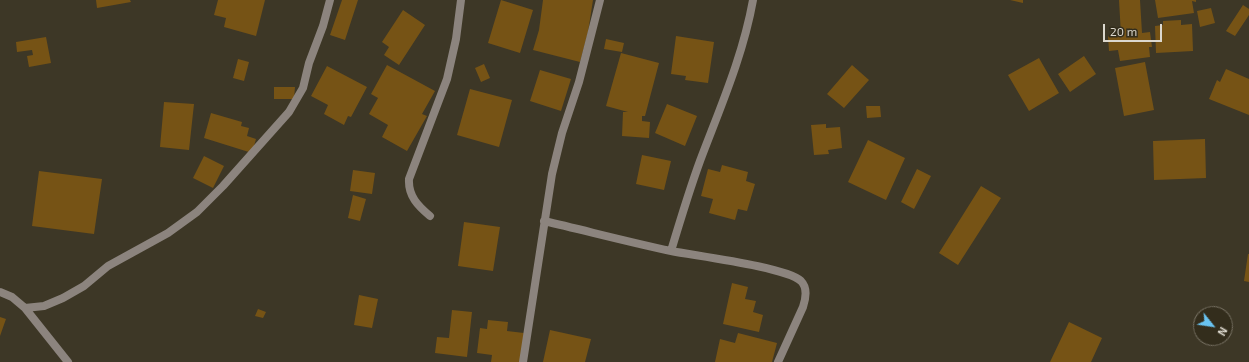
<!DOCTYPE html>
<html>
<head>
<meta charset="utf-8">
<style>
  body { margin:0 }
  #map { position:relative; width:1249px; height:362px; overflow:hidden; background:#3d3726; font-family:"Exo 2",sans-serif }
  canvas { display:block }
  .north { position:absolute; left:1193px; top:306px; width:40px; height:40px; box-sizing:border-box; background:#332d1c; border:1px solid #777163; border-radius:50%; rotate:120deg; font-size:11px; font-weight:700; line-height:16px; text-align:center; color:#dcd8ce }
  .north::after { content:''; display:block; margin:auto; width:14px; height:18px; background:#69c3f1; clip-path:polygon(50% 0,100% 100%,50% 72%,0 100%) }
  .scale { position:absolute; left:1103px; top:24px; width:59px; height:18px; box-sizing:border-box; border:2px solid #dcd8ce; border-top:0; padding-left:5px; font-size:12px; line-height:14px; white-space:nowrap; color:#dcd8ce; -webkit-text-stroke:3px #332d1c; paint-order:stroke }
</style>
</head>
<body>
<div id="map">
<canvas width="1249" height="362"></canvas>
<div class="north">N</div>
<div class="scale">20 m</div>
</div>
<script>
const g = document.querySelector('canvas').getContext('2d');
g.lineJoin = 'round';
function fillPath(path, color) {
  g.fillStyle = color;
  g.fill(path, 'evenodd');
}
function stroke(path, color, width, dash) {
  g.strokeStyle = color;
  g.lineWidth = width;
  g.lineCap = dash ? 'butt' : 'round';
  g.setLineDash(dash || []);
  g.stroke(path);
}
fillPath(new Path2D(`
  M96,0H130L131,2L97,8Z
  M218,0H265L256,36L224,27L226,18L214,15Z
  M342,0H358L345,40L330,35Z
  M501,0L533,10L520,53L488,43Z
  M543,0H593L588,32L580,62L533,50L539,30Z
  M1010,0H1023V3Z
  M1119,0H1140L1142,33L1150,32L1152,47H1149L1150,57L1120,61L1118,50L1109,51L1108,36L1121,35Z
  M1155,0H1196V2L1192,1L1194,13L1158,18Z
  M1243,5L1249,9V15L1235,36L1226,31Z
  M1211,8L1215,23L1200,27L1197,11Z
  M403,10L425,25L399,65L384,55L389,47L382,42Z
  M1181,20V25L1192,24L1193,51L1156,53L1155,26L1163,25V21Z
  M676,36L714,42L708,83L685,80L686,76L671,74Z
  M46,37L51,63L29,67L27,56L33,55L32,50L17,52L16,42Z
  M606,39L624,43L622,52L604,49Z
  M621,53L659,63L645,116H642V121L650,122L649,138L622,136L623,112H628L606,106Z
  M1084,56L1096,74L1070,92L1058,74Z
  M1039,58L1059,93L1029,111L1008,75Z
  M238,59L249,62L244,81L233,78Z
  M1145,62L1154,110L1124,116L1115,68Z
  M484,64L490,78L481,82L475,68Z
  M387,65L435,91L422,114L427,116L407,151L382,137L388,125L369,114L378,98L371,94Z
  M852,65L869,80L844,108L827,94Z
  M327,66L367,87L351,117L348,116L344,125L324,114L328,105L311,96Z
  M1226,69L1249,79V115L1209,99L1217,80L1220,82Z
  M540,70L571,79L561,111L530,101Z
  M274,87H295L294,99H274Z
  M470,89L512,100L499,147L457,135Z
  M164,102L194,104L189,150L160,147Z
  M667,104L697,116L685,146L655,133Z
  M866,106H880L881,117L867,118Z
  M211,113L242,122L241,126L249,128L247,136L256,139L252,153L204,138Z
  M826,124V128L840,127L842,148L828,150L829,154L814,155L811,125Z
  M1205,139L1206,178L1154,180L1153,141Z
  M868,140L905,158L886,200L848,182Z
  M642,155L671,161L664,190L636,184Z
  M204,156L224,166L213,188L193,178Z
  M722,165L748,172L746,181L755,184L747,211L738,209L735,220L709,213L713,199L701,196L708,169L720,172Z
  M917,169L931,176L914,209L901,202Z
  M353,170L375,173L372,194L350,191Z
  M39,171L102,179L94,234L32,226Z
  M981,186L1001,198L958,265L939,253Z
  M353,195L366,199L360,221L348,218Z
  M464,222L500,227L493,271L458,266Z
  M1248,254H1249V282L1244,281Z
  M732,283L748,287L745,299L756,301L753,312L763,315L759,332L723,324Z
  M359,295L378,299L372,328L354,325Z
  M258,309L266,312L263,318L255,316Z
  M452,310L472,312L467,357L435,353L437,337L449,338Z
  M0,317L6,319L0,336Z
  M488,320L508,322L507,331L524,333L521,362H491L492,355L477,353L480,328L487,329Z
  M1069,322L1102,338L1091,362H1050Z
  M550,330L591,339L585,362H543Z
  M738,333L777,343L772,362H715L720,339L735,343Z`), '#765315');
stroke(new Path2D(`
  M430,216C418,206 408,196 409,179L447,79L456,39L461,0
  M544,221C587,231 629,242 671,251C696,256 786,267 801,281C808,288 806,298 803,307L778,362
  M671,251C680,221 689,191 700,161C720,108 743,56 753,0
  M0,292L12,297L25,308L44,306L63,298L84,286L108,266L168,233L197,212L223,186L289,112L303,88L309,63L323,26L330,0
  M25,308L68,362
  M523,362L552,174L562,133L579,82L600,0`), '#8c847e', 8);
</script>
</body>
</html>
